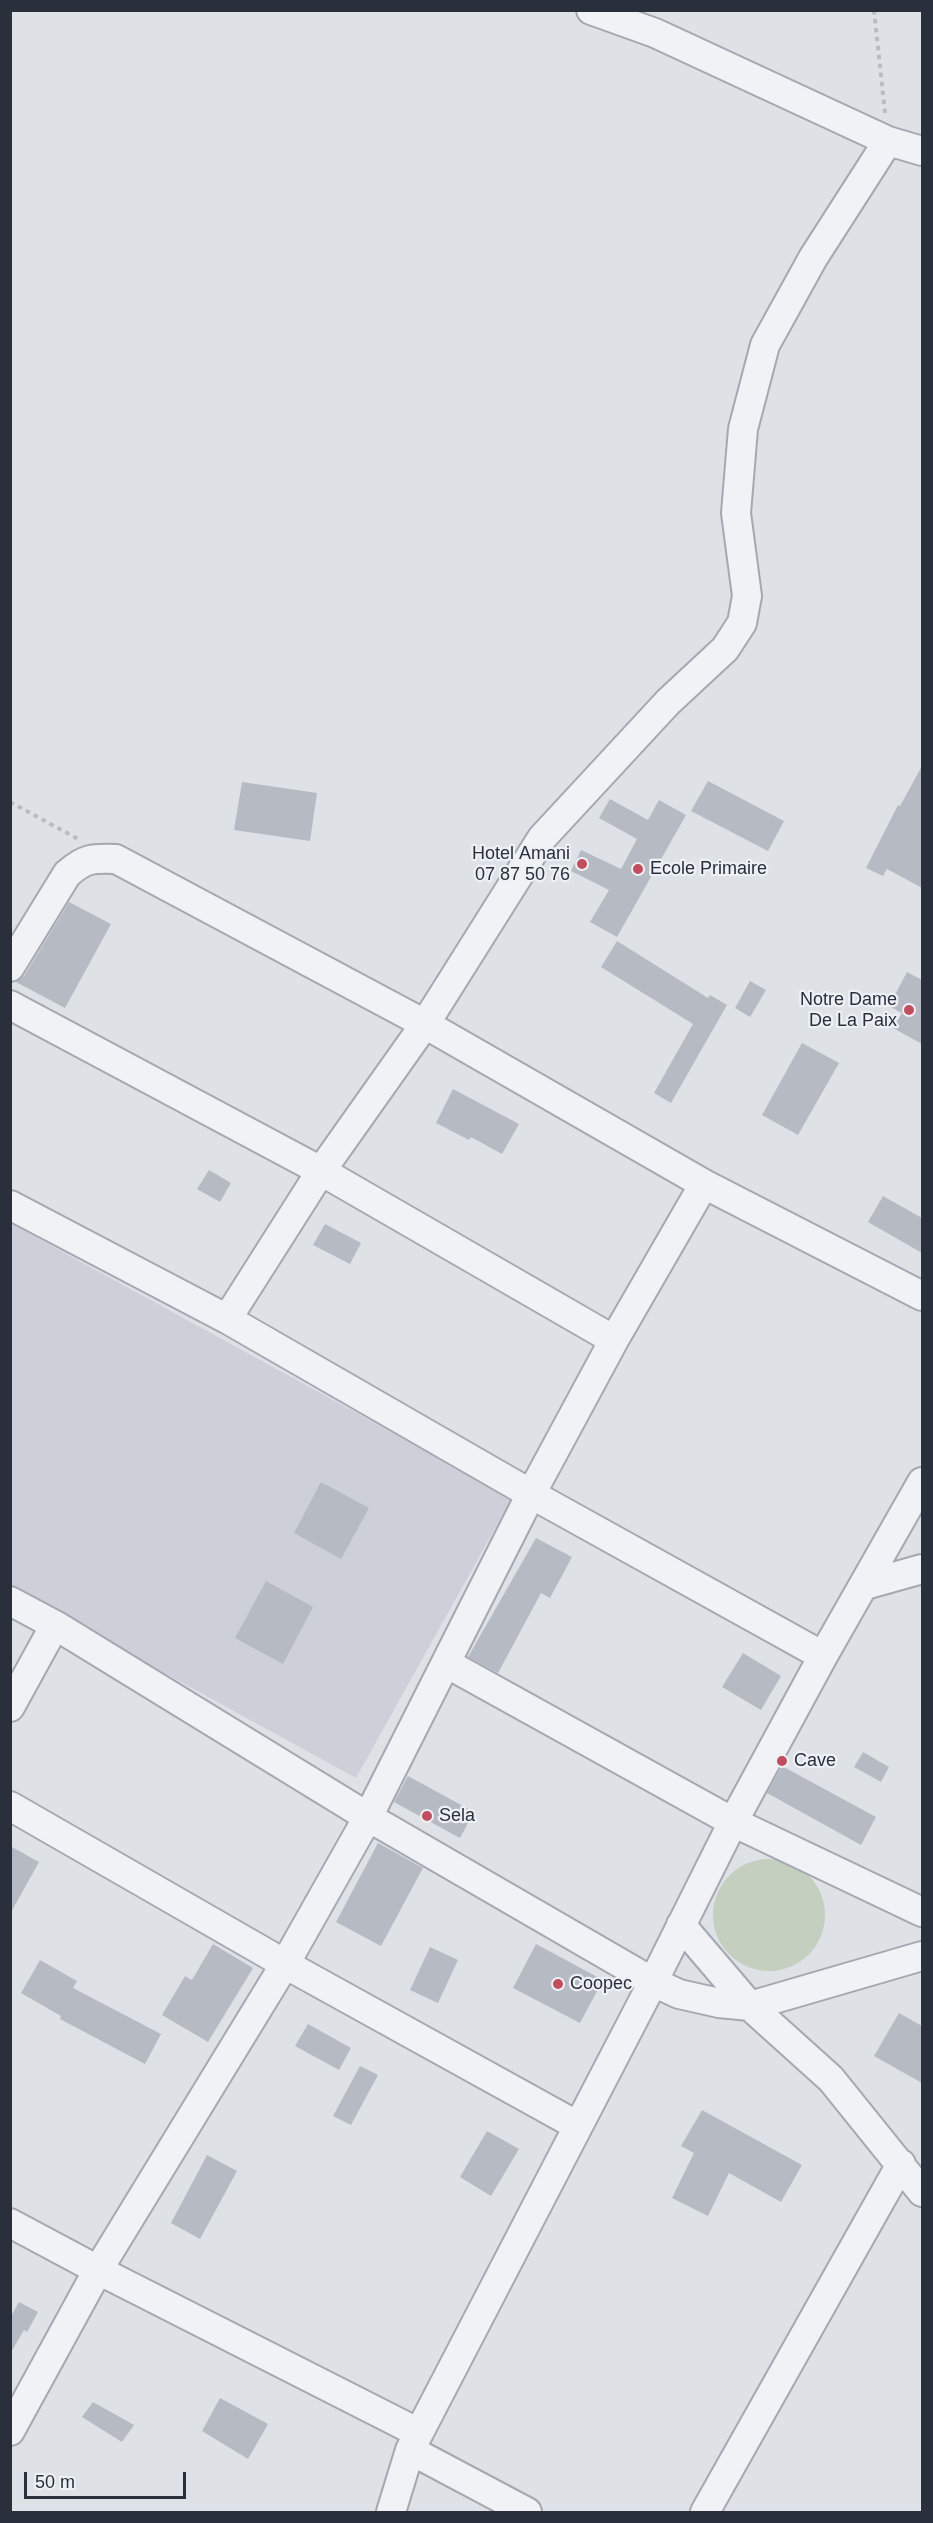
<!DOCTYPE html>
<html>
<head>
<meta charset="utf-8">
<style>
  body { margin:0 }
  #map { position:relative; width:933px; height:2523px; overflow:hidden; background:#dee1e6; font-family:Helvetica,sans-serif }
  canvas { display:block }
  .frame { position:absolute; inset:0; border:12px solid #29303c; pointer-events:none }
  .scale { position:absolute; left:24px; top:2472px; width:162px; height:27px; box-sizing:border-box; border:3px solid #29303c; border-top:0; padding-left:8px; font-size:18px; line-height:21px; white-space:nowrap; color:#29303c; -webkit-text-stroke:4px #edf0f4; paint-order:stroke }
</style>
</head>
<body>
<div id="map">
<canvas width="933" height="2523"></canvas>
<div class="frame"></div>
<div class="scale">50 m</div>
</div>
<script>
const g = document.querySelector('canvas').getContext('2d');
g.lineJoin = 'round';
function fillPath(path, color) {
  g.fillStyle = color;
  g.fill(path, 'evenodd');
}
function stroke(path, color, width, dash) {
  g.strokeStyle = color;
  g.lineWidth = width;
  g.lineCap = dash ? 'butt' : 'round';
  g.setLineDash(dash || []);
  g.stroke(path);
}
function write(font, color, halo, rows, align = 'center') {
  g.font = font + ' Helvetica,sans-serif';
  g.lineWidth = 4.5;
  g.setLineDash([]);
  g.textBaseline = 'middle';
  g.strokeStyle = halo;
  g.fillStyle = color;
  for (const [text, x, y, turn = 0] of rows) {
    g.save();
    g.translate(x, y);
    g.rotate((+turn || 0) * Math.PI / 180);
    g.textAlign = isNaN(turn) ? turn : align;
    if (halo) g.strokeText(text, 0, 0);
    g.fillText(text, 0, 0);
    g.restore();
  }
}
fillPath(new Path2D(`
  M10,1223L512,1498L356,1778L11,1589Z`), '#cdd0d8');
fillPath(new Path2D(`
  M713 1915a56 56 0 1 1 112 0a56 56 0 1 1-112 0Z`), '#c4cfc0');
fillPath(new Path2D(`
  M922,766V888L887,869L883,876L866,868L898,805L900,806Z
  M708,781L784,821L768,851L691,811Z
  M242,782L317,793L310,841L234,830Z
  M610,799L648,820L659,800L686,815L617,937L590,922L609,890L571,871L581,850L621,869L637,839L599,818Z
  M69,902L111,924L65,1008L16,982L24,976Z
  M617,941L708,998L710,995L727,1005L671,1103L654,1093L693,1024L601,967Z
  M907,972L922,980V1044L893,1028L902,1013L889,1006Z
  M750,981L766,990L750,1017L735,1008Z
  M802,1043L839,1063L798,1135L762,1115Z
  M453,1089L519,1124L502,1154L471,1137L469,1140L436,1123Z
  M209,1170L231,1183L220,1202L197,1189Z
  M883,1196L922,1218V1253L868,1222Z
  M325,1224L361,1243L350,1264L313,1245Z
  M321,1482L369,1508L341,1559L294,1533Z
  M536,1538L572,1557L550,1598L541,1593L498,1673L468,1657Z
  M266,1581L313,1607L283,1664L235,1638Z
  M743,1653L781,1676L761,1710L722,1687Z
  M863,1752L889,1767L881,1782L854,1767Z
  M782,1766L876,1817L861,1845L767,1793Z
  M408,1776L474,1812L460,1838L394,1802Z
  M378,1843L423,1868L381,1946L336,1922Z
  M10,1846L39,1862L10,1914Z
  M213,1944L253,1968L208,2042L162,2015L185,1976L192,1980Z
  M536,1944L603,1980L580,2023L513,1988Z
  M430,1947L458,1960L438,2003L410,1990Z
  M40,1960L77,1981L73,1988L161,2034L145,2064L60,2019L61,2016L21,1993Z
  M899,2013L922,2026V2083L874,2056Z
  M308,2024L351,2048L339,2070L295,2046Z
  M360,2066L378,2075L351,2125L333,2116Z
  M702,2110L802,2165L781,2202L729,2173L708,2216L672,2198L694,2153L681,2146Z
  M487,2131L519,2149L491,2196L460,2177Z
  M207,2155L237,2171L200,2239L171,2223Z
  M19,2302L38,2312L27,2332L24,2330L10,2354V2318Z
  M220,2398L268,2424L248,2459L202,2431Z
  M93,2402L134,2425L122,2442L82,2417Z`), '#b6bbc3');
const minor = new Path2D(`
  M591,10L655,33L888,141
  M10,967L67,874C85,858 93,858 116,859L425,1024L704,1184L922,1296
  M10,1005L321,1171L614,1340
  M10,1205L227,1319L531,1494L823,1656
  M227,1319L321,1171L425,1024L542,838L668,702L725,649L742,623L747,596L736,513L743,429L765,345L813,258L888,141L922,151
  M865,1585L922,1569
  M10,1601L55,1625L368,1817L653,1982L679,1994L719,2003L750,2006L922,1956
  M446,1663L733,1822L922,1912
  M10,1707L55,1625
  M10,1806L285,1964L578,2126
  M681,1925L750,2006L831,2079L922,2192
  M10,2223L98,2270L419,2433
  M10,2431L98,2270L285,1964L368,1817L531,1494L614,1340L704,1184
  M410,2450L527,2512
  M391,2512L410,2450L653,1982L733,1822L823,1656L922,1482
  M705,2512L901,2164`);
stroke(minor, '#a4a8b0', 32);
stroke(new Path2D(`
  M874,10L885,113
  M10,802L78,839`), '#b9bcc1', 4, [4.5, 4.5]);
stroke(minor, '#f1f2f5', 28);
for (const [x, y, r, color] of [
  [582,864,6,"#c04e5e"],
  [638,869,6,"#c04e5e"],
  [909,1010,6,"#c04e5e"],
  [782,1761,6,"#c04e5e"],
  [427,1816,6,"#c04e5e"],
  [558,1984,6,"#c04e5e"]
]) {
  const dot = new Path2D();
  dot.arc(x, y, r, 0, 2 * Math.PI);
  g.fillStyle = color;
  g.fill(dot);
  stroke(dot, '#edf0f4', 2);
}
write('18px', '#29303c', '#edf0f4', [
  ["Hotel Amani",570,854,"right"],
  ["07 87 50 76",570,875,"right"],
  ["Ecole Primaire",650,869],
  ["Notre Dame",897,1000,"right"],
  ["De La Paix",897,1021,"right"],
  ["Cave",794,1761],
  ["Sela",439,1816],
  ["Coopec",570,1984]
], 'left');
</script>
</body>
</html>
